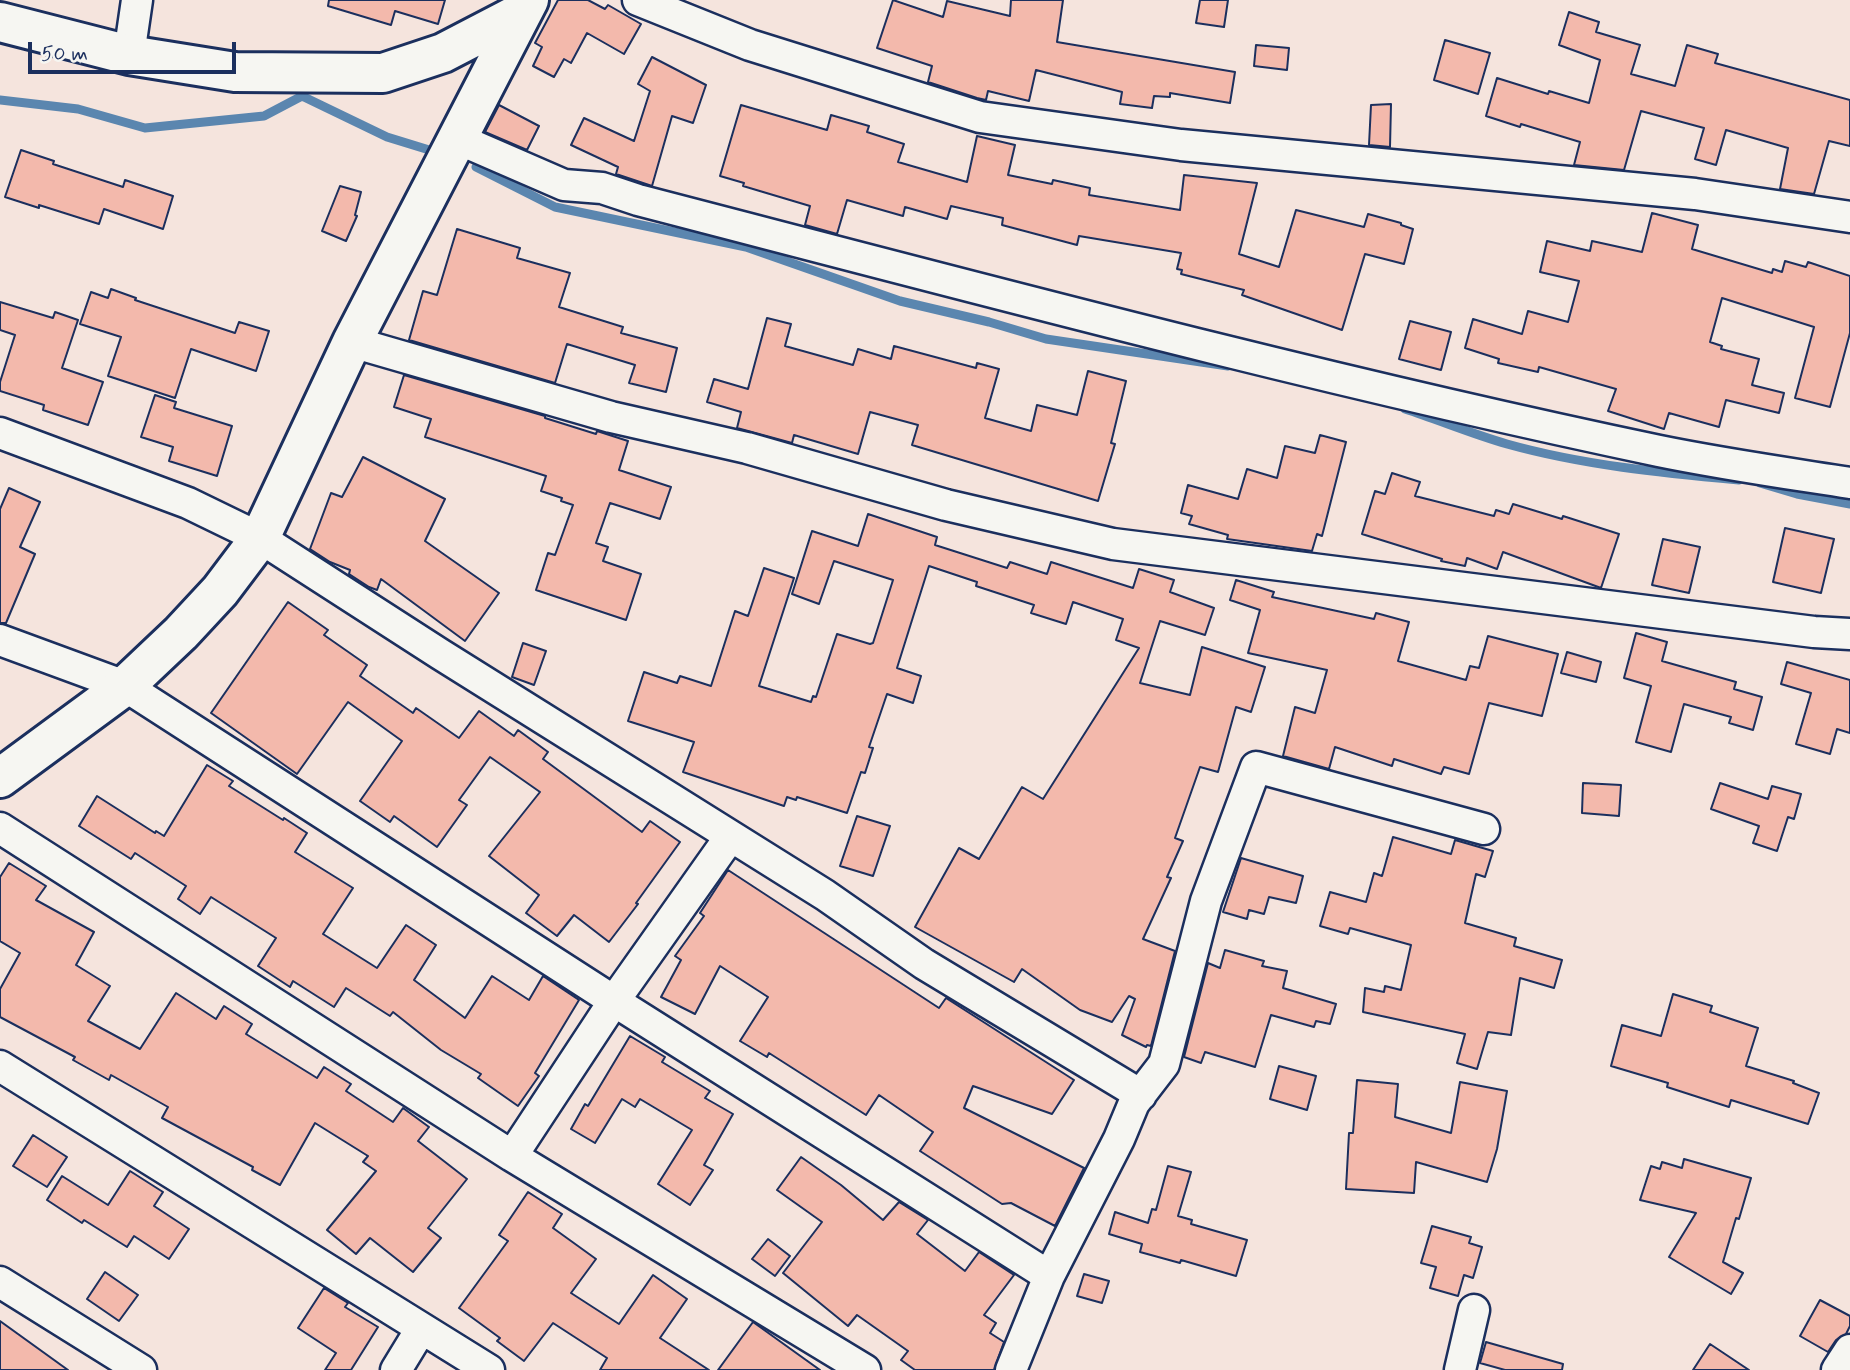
<!DOCTYPE html>
<html>
<head>
<meta charset="utf-8">
<style>
  body { margin:0 }
  #map { position:relative; width:1850px; height:1370px; overflow:hidden; background:#f5e4dd; font-family:Mynerve,sans-serif }
  canvas { display:block }
  .scale { position:absolute; left:28px; top:42px; width:208px; height:32px; box-sizing:border-box; border:4px solid #1b2f5e; border-top:0; padding-left:9px; font-size:21px; line-height:24px; white-space:nowrap; color:#1b2f5e; -webkit-text-stroke:5px #f6f6f2; paint-order:stroke }
</style>
</head>
<body>
<div id="map">
<canvas width="1850" height="1370"></canvas>
<div class="scale">50 m</div>
</div>
<script>
const g = document.querySelector('canvas').getContext('2d');
g.lineJoin = 'round';
function stroke(path, color, width, dash) {
  g.strokeStyle = color;
  g.lineWidth = width;
  g.lineCap = dash ? 'butt' : 'round';
  g.setLineDash(dash || []);
  g.stroke(path);
}
function fillPath(path, color) {
  g.fillStyle = color;
  g.fill(path, 'evenodd');
}
stroke(new Path2D(`
  M0,100L78,109L145,128L264,116L302,96L387,137L439,153
  M476,167L555,207L746,247L900,301L989,322L1046,339L1228,366
  M1405,409C1439,420 1472,434 1507,444C1582,465 1662,473 1739,480
  M1760,483L1797,494L1850,504`), '#5b86af', 9);
const building = new Path2D(`
  M329,0H445L438,24L395,11L391,25L328,6Z
  M558,0H588L605,9L608,5L641,24L624,54L587,33L571,63L564,59L554,77L533,66L542,47L535,43Z
  M893,0L943,17L947,1L1010,16L1011,0H1063L1057,42L1235,72L1230,103L1170,93V97L1154,96L1152,108L1120,104L1122,92L1036,70L1029,101L988,91L986,100L977,98L928,82L932,66L877,48Z
  M1200,0H1228L1224,27L1196,23Z
  M1569,12L1599,22L1596,32L1640,45L1631,74L1675,86L1687,45L1718,54L1715,63L1850,100V146L1829,141L1814,194L1780,189L1788,148L1726,130L1716,165L1695,159L1704,128L1641,111L1624,170L1574,165L1580,142L1521,124L1520,127L1486,116L1497,78L1548,94L1549,91L1589,103L1600,60L1559,45Z
  M1445,40L1490,53L1478,94L1434,80Z
  M1256,45L1289,48L1287,70L1254,66Z
  M652,57L706,85L693,123L672,116L652,186L616,174L618,167L571,145L584,118L634,141L650,91L638,84Z
  M1391,104L1390,147L1369,145L1371,105Z
  M499,105L539,126L527,150L485,132Z
  M741,105L827,130L831,115L869,126L867,132L904,144L898,162L967,182L977,136L1015,145L1008,175L1052,184L1053,180L1090,188L1089,195L1180,210L1184,175L1257,183L1239,254L1279,267L1296,210L1364,227L1368,214L1401,223V225L1413,229L1404,264L1365,254L1342,330L1242,295L1244,290L1181,274L1182,270L1177,269L1181,253L1079,236L1077,245L1002,225L1003,218L951,206L947,219L905,207L903,216L847,200L837,234L805,225L810,206L743,186L744,183L720,176Z
  M21,150L54,161L53,164L123,187L125,180L173,196L163,229L104,209L99,224L39,205V208L5,197Z
  M340,186L361,192L355,215L357,216L346,241L322,231Z
  M1652,213L1698,225L1692,249L1772,273L1773,269L1782,272L1785,261L1806,267L1808,262L1850,276V333L1830,407L1795,398L1814,327L1722,298L1710,342L1722,346L1721,349L1759,359L1752,385L1784,393L1779,413L1726,400L1719,427L1669,413L1664,429L1608,411L1616,389L1539,367L1538,372L1498,363L1499,359L1465,348L1473,319L1522,334L1528,311L1568,322L1579,281L1540,272L1547,241L1590,251L1592,241L1642,252Z
  M457,229L520,248L517,258L570,273L559,307L623,327L621,333L677,348L666,392L629,383L635,365L567,344L555,383L409,340L423,291L437,295Z
  M111,289L136,298L135,300L235,333L239,322L269,331L256,371L191,349L175,398L108,376L121,337L80,324L91,292L108,298Z
  M0,302L53,318L55,312L78,320L62,368L103,382L88,425L43,410L44,405L0,391V382L15,335L0,330Z
  M767,318L791,324L785,346L853,365L858,349L891,359L894,346L976,368L977,363L999,369L985,418L1031,431L1037,405L1077,415L1088,371L1126,381L1111,443L1115,444L1098,501L912,445L918,425L870,412L858,454L794,435L792,443L737,428L741,412L707,402L714,379L748,389Z
  M1410,321L1451,332L1441,370L1399,359Z
  M404,375L545,416V418L596,434L597,431L628,441L619,470L671,487L660,519L610,503L596,543L608,547L603,561L641,574L626,620L536,590L548,553L555,555L573,505L561,501L562,498L541,491L546,476L425,437L431,419L394,407Z
  M155,395L176,402L174,408L232,426L217,476L169,461L173,447L141,437Z
  M1320,435L1346,442L1322,536L1317,534L1312,551L1227,539L1228,535L1189,524L1192,516L1181,513L1188,485L1238,499L1247,469L1277,478L1285,446L1315,453Z
  M363,457L445,499L425,541L499,593L465,641L381,579L377,590L369,587L349,574L350,570L330,562L310,549L331,493L342,497Z
  M1392,473L1420,482L1415,496L1494,516L1496,510L1509,514L1513,504L1562,519L1563,516L1619,534L1601,588L1503,552L1497,569L1467,558L1465,566L1441,561L1442,559L1362,534L1375,491L1385,494Z
  M9,488L40,502L20,547L35,554L6,623H0V509Z
  M868,514L937,537L935,545L1007,568L1010,562L1047,574L1051,562L1133,588L1139,569L1174,580L1170,592L1214,608L1205,635L1160,621L1140,683L1190,695L1202,647L1265,667L1251,712L1236,707L1218,772L1200,767L1175,838L1183,841L1167,877L1171,878L1143,939L1175,951L1151,1046L1147,1045L1146,1047L1122,1035L1135,999L1129,996L1112,1022L1080,1010L1022,969L1014,982L915,927L959,848L979,859L1022,787L1043,799L1139,648L1116,640L1123,619L1073,602L1066,624L1031,613L1034,605L976,586L977,582L929,566L897,668L921,676L913,703L887,694L869,747L873,748L865,773L861,772L847,813L797,797L796,800L787,797L784,806L683,772L694,742L628,721L644,672L677,683L680,676L711,686L735,611L748,616L764,568L794,578L759,686L811,702L813,696L816,697L837,634L870,644L873,643L893,580L834,561L819,604L792,594L812,531L858,546Z
  M1785,528L1834,539L1821,593L1773,582Z
  M1663,539L1700,547L1689,593L1652,585Z
  M1236,580L1274,592L1272,597L1374,619L1376,613L1409,622L1398,661L1466,680L1470,666L1479,668L1488,636L1558,654L1542,716L1489,703L1469,774L1444,767L1441,774L1394,759L1392,766L1335,747L1329,769L1283,756L1295,707L1315,713L1327,670L1248,653L1260,610L1230,600Z
  M288,602L328,630L324,635L367,665L360,676L413,713L416,708L459,738L479,711L514,736L518,730L548,752L543,759L642,832L650,821L680,842L636,903L638,904L609,942L574,915L557,936L526,913L539,895L489,856L540,792L490,757L459,800L467,805L437,847L394,816L390,822L360,801L402,741L348,702L297,774L211,713Z
  M1636,633L1667,642L1662,661L1736,682L1734,689L1762,697L1753,730L1729,723L1731,717L1684,704L1671,752L1636,742L1651,686L1624,678Z
  M523,643L546,651L534,685L512,677Z
  M1567,652L1601,662L1596,682L1561,673Z
  M1787,662L1850,680V733L1837,729L1830,754L1796,744L1811,693L1781,684Z
  M207,765L233,781L229,786L283,820L284,818L307,833L295,852L353,888L323,934L377,968L406,925L436,945L414,980L465,1018L492,976L529,1000L543,976L579,1000L535,1073L539,1076L518,1106L478,1078L481,1074L441,1050L393,1012L390,1016L346,988L334,1007L293,981L290,987L258,966L276,938L211,897L200,914L178,899L186,886L135,853L131,859L79,826L97,796L155,833L156,831L164,836Z
  M1583,783L1621,785L1619,816L1582,813Z
  M1720,783L1768,799L1772,786L1801,794L1794,819L1788,817L1777,851L1753,843L1759,826L1711,809Z
  M857,816L890,826L873,876L840,866Z
  M1393,837L1451,854L1455,840L1493,851L1485,877L1476,874L1465,923L1516,938L1514,946L1562,960L1554,988L1520,978L1511,1035L1488,1032L1477,1069L1457,1063L1465,1034L1363,1012L1365,988L1384,992L1385,986L1401,990L1411,945L1350,928L1348,934L1320,926L1330,892L1366,902L1374,873L1382,876Z
  M1241,858L1303,876L1296,903L1269,897L1264,914L1249,910L1247,919L1223,912Z
  M9,863L46,886L36,900L94,932L76,965L110,986L88,1021L140,1049L176,993L216,1019L224,1006L252,1024L246,1034L317,1078L324,1067L351,1084L346,1091L393,1122L403,1108L429,1127L418,1141L467,1179L428,1228L441,1238L413,1272L370,1238L356,1254L327,1230L376,1171L363,1162L368,1156L315,1123L280,1185L252,1170L253,1167L162,1118L168,1107L111,1075L109,1080L73,1060L75,1057L0,1017V989L20,953L0,941V877Z
  M728,870L939,1008L946,998L1074,1080L1052,1114L973,1086L964,1108L1084,1168L1055,1226L1011,1203L1002,1204L920,1151L933,1132L879,1095L866,1115L769,1053L767,1057L740,1041L768,997L720,966L695,1014L661,997L681,960L675,956L704,916L700,913Z
  M1225,950L1264,961L1262,966L1287,971L1283,988L1336,1004L1330,1024L1316,1021L1314,1027L1271,1015L1255,1067L1205,1052L1201,1063L1184,1057L1208,963L1220,968Z
  M1673,994L1712,1006L1710,1012L1758,1028L1746,1066L1794,1081L1793,1083L1819,1093L1808,1124L1731,1100L1729,1107L1667,1087L1668,1083L1611,1066L1622,1025L1661,1036Z
  M630,1036L665,1057L662,1062L710,1091L705,1098L733,1114L704,1165L713,1170L690,1205L658,1184L692,1130L640,1099L635,1107L622,1099L595,1143L571,1129L585,1104L588,1106Z
  M1279,1066L1316,1076L1307,1110L1270,1099Z
  M1357,1080L1398,1084L1395,1117L1451,1133L1460,1082L1507,1091L1497,1149L1487,1182L1416,1162L1414,1193L1346,1189L1349,1133H1353Z
  M33,1135L67,1157L47,1187L13,1166Z
  M801,1157L841,1185L883,1220L899,1202L928,1220L917,1234L965,1271L979,1252L1014,1275L984,1315L996,1323L990,1333L1004,1342L994,1370H915L901,1360L908,1351L857,1315L848,1326L783,1273L822,1222L777,1190Z
  M1684,1159L1751,1178L1739,1219L1736,1218L1723,1262L1743,1273L1731,1294L1669,1257L1696,1213L1640,1200L1651,1166L1660,1169L1662,1162L1682,1168Z
  M1168,1166L1191,1172L1178,1216L1192,1220L1191,1224L1247,1240L1236,1276L1181,1260L1180,1263L1140,1252L1142,1244L1109,1234L1115,1212L1148,1223L1152,1209L1156,1210Z
  M130,1171L163,1192L154,1206L189,1229L169,1259L134,1236L127,1247L84,1220L82,1223L47,1200L62,1176L108,1205Z
  M528,1192L562,1214L553,1228L596,1259L571,1293L619,1324L653,1275L687,1299L660,1338L709,1370H600L607,1358L553,1323L524,1361L497,1341L500,1338L459,1308L508,1241L499,1235Z
  M1432,1226L1471,1237L1469,1243L1482,1247L1473,1278L1464,1275L1458,1296L1430,1288L1436,1267L1421,1263Z
  M768,1239L790,1256L775,1276L752,1259Z
  M105,1272L138,1295L119,1321L87,1299Z
  M1084,1274L1109,1281L1102,1303L1077,1296Z
  M324,1288L348,1303L345,1307L378,1327L351,1370H325L336,1353L298,1328Z
  M1820,1300L1850,1316V1326L1846,1334L1836,1340L1828,1352L1800,1336Z
  M0,1321L68,1370H0Z
  M753,1322L760,1327L820,1370H718Z
  M1486,1342L1563,1364L1562,1370H1505L1480,1363Z
  M1710,1344L1749,1370H1693Z`);
fillPath(building, '#f3b9ac');
stroke(building, '#1b2f5e', 2);
const street = new Path2D(`
  M638,0L750,45L980,117L1181,145L1695,194L1850,217
  M129,55L137,0
  M458,139L564,185L602,188L638,200C977,288 1316,379 1659,451C1722,464 1786,473 1850,483
  M352,342L611,417L747,448L946,505L1113,544L1814,632L1850,634
  M0,433L188,503L260,538L440,654L825,895L924,964L1141,1095
  M0,640L125,686L614,1001L1049,1276
  M0,828L512,1156L865,1370
  M0,1066L489,1370
  M512,1156L614,1001L730,837
  M0,1282L141,1370
  M396,1370L421,1329
  M1011,1370L1049,1276L1119,1139L1134,1103L1164,1064L1206,901L1256,767L1484,829
  M1460,1370L1474,1310
  M1837,1370L1850,1350`);
const secondary = new Path2D(`
  M0,22L129,55L235,72L383,73L443,53L522,12
  M0,778L125,686L181,633L220,591L260,538L352,342L529,0`);
stroke(street, '#1b2f5e', 35);
stroke(secondary, '#1b2f5e', 44);
stroke(street, '#f6f6f2', 30);
stroke(secondary, '#f6f6f2', 38);
</script>
</body>
</html>
